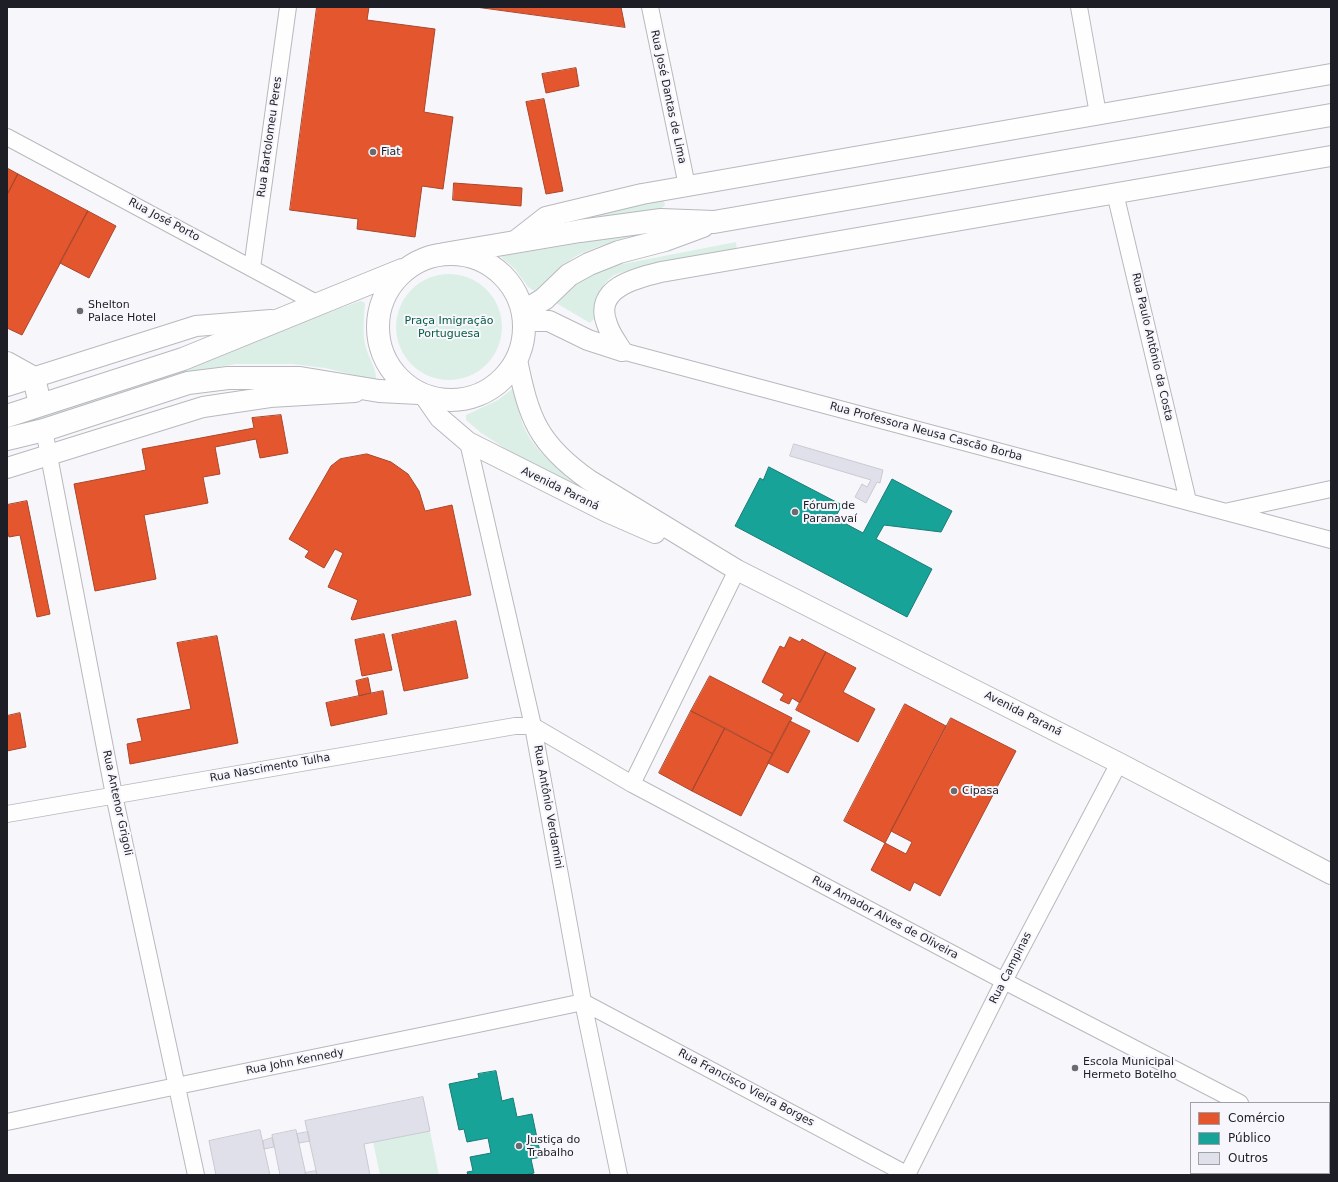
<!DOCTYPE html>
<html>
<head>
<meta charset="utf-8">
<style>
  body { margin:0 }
  #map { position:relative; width:1338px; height:1182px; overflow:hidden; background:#f7f7fb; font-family:"DejaVu Sans",sans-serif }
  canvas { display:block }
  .frame { position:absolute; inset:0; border:8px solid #1e1e27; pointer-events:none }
  .legend { position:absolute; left:1190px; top:1102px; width:140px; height:72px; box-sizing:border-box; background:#f6f6fc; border:1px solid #a0a0a7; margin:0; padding:5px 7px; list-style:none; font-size:12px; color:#1e1e27 }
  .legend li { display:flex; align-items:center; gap:8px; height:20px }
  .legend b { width:20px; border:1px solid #a0a0a7 }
</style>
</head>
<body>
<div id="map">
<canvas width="1338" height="1182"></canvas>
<div class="frame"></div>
<ul class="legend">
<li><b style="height:11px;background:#e4572e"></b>Comércio</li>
<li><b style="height:11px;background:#17a398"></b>Público</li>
<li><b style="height:11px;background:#e0e0ea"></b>Outros</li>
</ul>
</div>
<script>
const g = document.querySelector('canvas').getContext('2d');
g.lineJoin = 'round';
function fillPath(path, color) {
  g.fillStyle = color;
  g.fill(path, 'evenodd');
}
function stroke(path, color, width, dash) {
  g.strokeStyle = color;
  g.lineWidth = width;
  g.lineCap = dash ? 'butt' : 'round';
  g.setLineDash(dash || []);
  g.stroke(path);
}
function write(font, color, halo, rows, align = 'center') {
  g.font = font + ' "DejaVu Sans",sans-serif';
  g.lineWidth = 4;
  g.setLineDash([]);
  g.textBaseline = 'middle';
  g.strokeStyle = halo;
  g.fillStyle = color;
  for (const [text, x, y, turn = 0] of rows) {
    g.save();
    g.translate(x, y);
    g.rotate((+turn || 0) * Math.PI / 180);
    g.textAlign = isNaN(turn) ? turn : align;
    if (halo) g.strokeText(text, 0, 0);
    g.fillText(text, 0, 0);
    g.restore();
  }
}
fillPath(new Path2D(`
  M660,200L664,201L665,205L661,209L571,222L570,219Z
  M665,229C636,236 605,242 578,255C561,264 551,281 535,291L529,288L515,269L502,258V256Z
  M736,242L737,250L635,268L614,275L606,282L596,297L594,319L590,323L556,303L555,301L566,289L607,267Z
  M396 327a53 53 0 1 1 106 0a53 53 0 1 1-106 0Z
  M360,301L364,302L365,304C364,319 362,334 366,348C369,358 376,368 376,378L374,380L325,368L292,364H236L201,370L28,424L7,428V426L242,345Z
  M512,389C515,393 520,417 523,425C535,453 559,470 583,487L581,490L514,454L481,433L466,420V415L498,400Z
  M430,1131L439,1175H380L373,1142Z`), '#dcefe7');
const shops = new Path2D(`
  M317,7H369L367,20L435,29L424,112L453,117L443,189L422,186L415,237L357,229L358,219L290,210Z
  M476,7H621L625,27Z
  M576,68L579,86L546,93L542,74Z
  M544,99L563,191L546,194L526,102Z
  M7,168L18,174L7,195Z
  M18,174L88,211L22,335L7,328V195Z
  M454,183L522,188L521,206L453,200Z
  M88,211L116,226L89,278L60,263Z
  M281,415L288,453L260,458L256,439L215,447L220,474L203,477L208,503L144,515L156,579L95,591L74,484L146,470L142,449L254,428L252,418Z
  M367,454L391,462L408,474L419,491L425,511L452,505L471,595L352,620L351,619L358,600L328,587L343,553L335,549L324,568L305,557L309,551L289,539L331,466L340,459Z
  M27,501L50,614L37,617L20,535L9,537L7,530V505Z
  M456,621L468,678L404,691L392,635Z
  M384,634L392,670L362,676L355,640Z
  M217,636L238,743L130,764L127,744L142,741L137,719L191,709L177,643Z
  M790,637L800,642L802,639L826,652L800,703L792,698L789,704L780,700L784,694L762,682L780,646L784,648Z
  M826,652L856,668L843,692L875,709L858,742L796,710Z
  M710,676L792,718L773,754L691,711Z
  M368,678L371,693L359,696L356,681Z
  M383,691L387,714L331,726L326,703Z
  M905,704L946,726L885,843L844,821Z
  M691,711L725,728L692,791L659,773Z
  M20,713L26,747L7,751V716Z
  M951,718L1016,751L940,896L914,882L910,891L871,870L885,843L906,854L912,842L891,831Z
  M790,721L810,731L788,773L768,763Z
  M725,728L773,754L741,816L692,791Z`);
fillPath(shops, '#e4572e');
stroke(shops, '#a9462c', 1);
const public = new Path2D(`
  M769,467L842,505L835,518L863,533L892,479L952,511L941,532L884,525L876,539L932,569L907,617L735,526L760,478L763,480Z
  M496,1071L502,1101L513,1098L517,1117L532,1114L541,1157L531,1159L534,1173L525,1175H468L467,1172L473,1171L470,1157L491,1153L488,1138L467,1142L464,1129L459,1130L449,1084L479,1078L478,1074Z`);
fillPath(public, '#17a398');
stroke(public, '#197b76', 1);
const building = new Path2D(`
  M794,444L883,470L880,483L877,482L866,503L855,497L862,484L867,487L871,480L790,456Z
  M423,1097L430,1131L364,1144L370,1175H317L305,1121Z
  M260,1130L270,1175H216L209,1141Z
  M296,1130L306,1175H280L272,1135Z
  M308,1132L310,1141L299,1143L297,1134Z
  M272,1138L274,1147L264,1149L263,1141Z
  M316,1171L317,1175H306L305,1173Z`);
fillPath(building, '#e0e0ea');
stroke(building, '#cac9d1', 1);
const minor = new Path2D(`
  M650,7L687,186
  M1079,7L1098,114
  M7,137L320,305
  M1115,193L1188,501
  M252,268L288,7
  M622,351L1331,540
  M44,430L114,795L196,1175
  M468,442L533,726L583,1002L619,1175
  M1229,511L1331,489
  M632,784L737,570
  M7,814L515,726H533L632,784L1004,981L1240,1103
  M7,1122C199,1080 391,1043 583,1002L908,1175
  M1329,1146L1331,1142
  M907,1175L1004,981L1119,763`);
const tertiary = new Path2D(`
  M514,242L546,217L642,194L1331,74
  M524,321H549L588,340L622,351
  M622,351C617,343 610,334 607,324C593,288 636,278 661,272L1331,156
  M517,360C529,419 538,444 589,480L737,570L1119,763L1331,874
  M7,386L196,326L271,320
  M424,395L440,418L468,442L607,512L655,533
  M7,468L203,407L270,397L355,392`);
const secondary = new Path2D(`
  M7,363L34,378L40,404`);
const primary = new Path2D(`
  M378 327a73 73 0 1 1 146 0a73 73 0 1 1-146 0Z
  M444,254L580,231L661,220L714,222L1331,115
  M523,312L544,299L569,275L589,264L619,252L665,240L703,226
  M7,416L183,359L402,270
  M7,439L44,430L188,383L228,378H300L379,391L419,393`);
stroke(minor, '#b8b8be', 18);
stroke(tertiary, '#b8b8be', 22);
stroke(secondary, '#b8b8be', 24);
stroke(primary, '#b8b8be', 24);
stroke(minor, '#fefefe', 16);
stroke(tertiary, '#fefefe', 20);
stroke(secondary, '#fefefe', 22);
stroke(primary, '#fefefe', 22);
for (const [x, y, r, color] of [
  [373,152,4,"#6a6a71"],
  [80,311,4,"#6a6a71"],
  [795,512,4,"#6a6a71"],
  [954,791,4,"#6a6a71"],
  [1075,1068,4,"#6a6a71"],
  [519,1146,4,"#6a6a71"]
]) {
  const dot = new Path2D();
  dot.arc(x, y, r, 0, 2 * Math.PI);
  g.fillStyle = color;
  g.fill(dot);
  stroke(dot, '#f6f6fc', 1.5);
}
write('11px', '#1e1e27', '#f6f6fc', [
  ["Rua José Dantas de Lima",668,97,78],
  ["Rua Bartolomeu Peres",270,137,-82],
  ["Rua José Porto",164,220,28],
  ["Rua Paulo Antônio da Costa",1152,347,77],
  ["Rua Professora Neusa Cascão Borba",926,432,15],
  ["Avenida Paraná",560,489,26],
  ["Avenida Paraná",1023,714,27],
  ["Rua Nascimento Tulha",270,768,-10],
  ["Rua Antenor Grigoli",117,803,78],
  ["Rua Antônio Verdamini",548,807,80],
  ["Rua Amador Alves de Oliveira",885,918,28],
  ["Rua Campinas",1011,968,-63],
  ["Rua John Kennedy",295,1062,-11],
  ["Rua Francisco Vieira Borges",746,1088,28]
]);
write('11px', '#1e1e27', '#f6f6fc', [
  ["Fiat",381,152],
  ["Shelton",88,305],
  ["Palace Hotel",88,318],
  ["Fórum de",803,506],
  ["Paranavaí",803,519],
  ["Cipasa",962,791],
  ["Escola Municipal",1083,1062],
  ["Hermeto Botelho",1083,1075],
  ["Justiça do",527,1140],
  ["Trabalho",527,1153]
], 'left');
write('11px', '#065d40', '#f6f6fc', [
  ["Praça Imigração",449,321],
  ["Portuguesa",449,334]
]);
</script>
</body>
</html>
